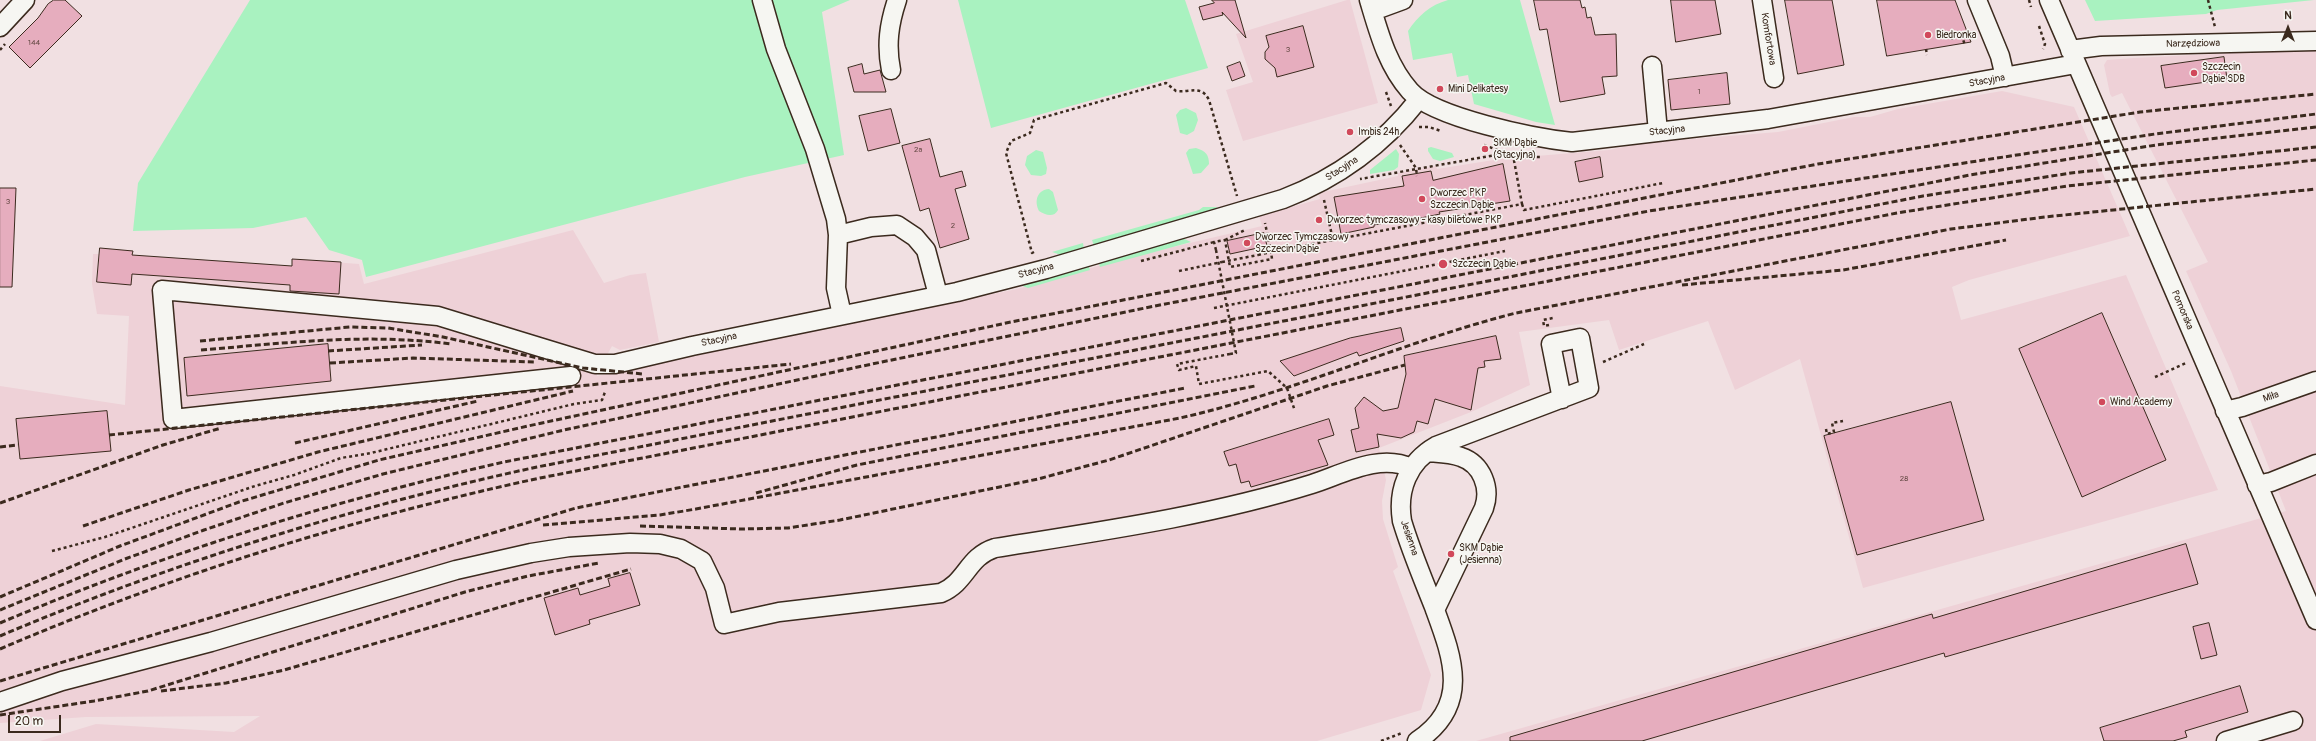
<!DOCTYPE html>
<html>
<head>
<meta charset="utf-8">
<style>
  body { margin:0 }
  #map { position:relative; width:2316px; height:741px; overflow:hidden; background:#f1e0e2; font-family:Pangolin,sans-serif }
  canvas { display:block }
  .north { position:absolute; left:2268px; top:8px; width:40px; height:40px; -webkit-text-stroke:3px #f6f6f2; paint-order:stroke; rotate:0deg; font-size:11px; font-weight:700; line-height:16px; text-align:center; color:#3b2a1e }
  .north::after { content:''; display:block; margin:auto; width:14px; height:18px; background:#3b2a1e; clip-path:polygon(50% 0,100% 100%,50% 72%,0 100%) }
  .scale { position:absolute; left:8px; top:715px; width:53px; height:18px; box-sizing:border-box; border:2px solid #3b2a1e; border-top:0; padding-left:5px; font-size:12px; line-height:14px; white-space:nowrap; color:#3b2a1e; -webkit-text-stroke:3px #f6f6f2; paint-order:stroke }
</style>
</head>
<body>
<div id="map">
<canvas width="2316" height="741"></canvas>
<div class="north">N</div>
<div class="scale">20 m</div>
</div>
<script>
const g = document.querySelector('canvas').getContext('2d');
g.lineJoin = 'round';
function fillPath(path, color) {
  g.fillStyle = color;
  g.fill(path, 'evenodd');
}
function stroke(path, color, width, dash) {
  g.strokeStyle = color;
  g.lineWidth = width;
  g.lineCap = dash ? 'butt' : 'round';
  g.setLineDash(dash || []);
  g.stroke(path);
}
function write(font, color, halo, rows, align = 'center') {
  g.font = font + ' Pangolin,sans-serif';
  g.lineWidth = 3;
  g.setLineDash([]);
  g.textBaseline = 'middle';
  g.strokeStyle = halo;
  g.fillStyle = color;
  for (const [text, x, y, turn = 0] of rows) {
    g.save();
    g.translate(x, y);
    g.rotate((+turn || 0) * Math.PI / 180);
    g.textAlign = isNaN(turn) ? turn : align;
    if (halo) g.strokeText(text, 0, 0);
    g.fillText(text, 0, 0);
    g.restore();
  }
}
fillPath(new Path2D(`
  M1347,0H1350L1378,103L1243,141L1226,90L1253,82L1236,34Z
  M2316,49V741H1476L2286,511L2231,371L2186,271L2208,262L2122,93L2112,97L2110,94L2104,65L2107,60L2134,58Z
  M2002,91L2074,107L2130,236L1969,280L1952,287L1961,320L2126,275L2218,490L1863,588L1800,359L1735,390L1708,321L1619,350L1609,320L1519,332L1530,385L1471,412L1379,448L1386,480L1382,501L1383,519L1398,567L1393,571L1431,675L1421,710L1317,741H40L96,724L234,732L260,716L86,717L0,723V386L125,405L129,316L97,314L92,284L93,254H99L100,248L133,251V255L292,266V259L359,264L364,284L573,230L604,283L630,275L646,273L659,342L620,350L612,346L606,357L596,353L597,376L1017,289L1126,258L1262,226L1259,216L1320,199L1319,195L1323,192L1398,176V173L1436,166L1437,169L1500,159L1609,150L1643,143L1778,132L1854,117H1870L1898,109Z`), '#eed1d7');
fillPath(new Path2D(`
  M250,0H850L822,12L844,155L745,177L366,277L362,260L329,250L306,217L253,228L133,231L138,183Z
  M958,0H1185L1208,68L991,128Z
  M1448,0H1520L1555,125L1536,122L1474,104L1468,75L1457,77L1452,53L1413,60L1408,31C1418,16 1430,5 1448,0Z
  M2085,0H2314L2217,10L2206,14L2095,21Z
  M1186,108L1196,113L1198,120L1194,131L1187,135L1180,133L1176,115L1180,110Z
  M1431,147L1452,153L1454,157L1440,161L1433,159L1428,151V148Z
  M1196,148C1206,151 1209,155 1209,164L1201,173L1193,174L1186,153L1189,149Z
  M1396,149L1399,154L1398,167L1394,170L1370,174V170Z
  M1036,150L1043,152L1047,168L1046,174L1041,176L1031,175L1025,165L1027,156Z
  M1049,189L1053,192L1058,210C1054,218 1045,215 1039,211C1034,201 1037,190 1049,189Z
  M1203,207H1217L1215,211L1094,246L1092,240L1199,210Z
  M1180,237L1191,242L1100,267L1098,260Z
  M1083,243L1084,249L1061,255L1052,252Z
  M1088,264L1090,270L1028,288L1017,284Z`), '#a9f2c0');
const building = new Path2D(`
  M54,0H65L82,16L30,68L9,47L38,18L48,4Z
  M1212,0H1235L1246,38L1222,12L1223,15L1203,20L1199,7L1214,3Z
  M1534,0H1580L1582,8L1585,7L1587,18L1591,17L1595,35L1616,34L1617,76L1602,77L1605,94L1560,102L1547,29L1540,30Z
  M1671,0H1715L1721,34L1676,42Z
  M1785,0H1832L1844,65L1798,74Z
  M1877,0H1955L1971,42L1887,56Z
  M1303,26L1314,67L1277,77L1275,68L1265,59V52L1269,47L1266,36Z
  M2224,57L2227,79L2165,88L2161,66Z
  M1240,62L1245,76L1232,81L1227,67Z
  M862,64L864,74L880,70L886,92H854L848,68Z
  M1727,73L1730,104L1671,110L1668,80Z
  M891,109L900,143L868,151L859,116Z
  M930,139L940,177L962,171L966,186L955,189L969,239L940,248L929,208L920,211L902,146Z
  M1600,157L1603,177L1579,182L1575,162Z
  M1503,164L1510,201L1439,212L1440,214L1411,220L1410,218L1374,225V227L1341,234L1334,197L1404,186L1402,176L1431,171L1433,180Z
  M0,188H16L12,287H0Z
  M1264,233L1267,246L1230,254L1227,241Z
  M100,248L133,251L132,255L292,266V259L341,262L339,294L290,291V285L132,274L131,285L97,282Z
  M2102,313L2166,460L2082,497L2019,349Z
  M1401,328L1404,341L1359,356L1357,352L1294,376L1280,361L1350,338Z
  M1496,336L1501,359L1484,361L1485,367L1478,368L1471,410L1435,399L1428,424L1417,421L1414,432L1401,438L1377,434L1379,447L1356,452L1351,430L1359,428L1355,408L1364,397L1383,411L1398,408L1406,374L1404,356Z
  M328,344L331,381L187,396L184,358Z
  M1951,402L1984,520L1857,555L1824,436Z
  M107,411L111,451L20,459L16,419Z
  M1329,419L1334,435L1318,440L1328,465L1251,487L1249,481L1241,483L1236,464L1229,466L1224,452Z
  M2186,544L2198,584L1945,657L1944,653L1642,741H1510V737L1932,614L1933,618Z
  M630,573L640,605L589,620L590,624L555,635L544,598L578,588L580,595L610,586L608,579Z
  M2209,623L2217,655L2201,659L2193,627Z
  M2240,686L2248,712L2185,731L2187,737L2173,741H2104L2100,728Z`);
fillPath(building, '#e6adbe');
stroke(building, '#3b2a1e', 1);
const minor = new Path2D(`
  M762,0L776,49L815,149L836,219L838,235L836,288L842,315
  M1369,0C1379,33 1387,65 1410,91C1434,118 1535,138 1572,142L1768,119L2076,64
  M1762,0L1774,78
  M1977,0L2000,56L2005,77
  M2049,0L2316,620
  M1373,11L1403,0
  M0,27L25,0
  M2070,50L2101,46L2316,41
  M1652,66L1658,132
  M891,70C886,45 889,24 897,0
  M838,235L871,227L897,225L915,237L926,250L938,295
  M571,376L173,419L162,290L438,316L595,364H615L692,346L957,292L1046,269L1283,199C1338,178 1383,145 1419,99
  M2225,411L2242,407L2316,381
  M1427,452C1438,453 1450,453 1461,457C1482,464 1491,488 1484,508L1435,610
  M2257,485L2271,482L2316,464
  M0,702L62,681L211,642L456,570L531,553L569,547L630,543L660,544L681,549L702,561L715,588L724,624L779,612L941,593C967,582 967,557 995,548C1102,531 1209,516 1312,484C1343,474 1380,453 1411,468
  M1417,741C1472,705 1452,656 1434,607C1423,579 1411,551 1402,521C1397,490 1408,462 1436,446L1589,388L1580,338L1551,344L1562,399
  M2226,741L2293,721`);
stroke(minor, '#3b2a1e', 21);
stroke(new Path2D(`
  M2029,0L2031,7
  M2208,0L2215,27
  M2039,26L2045,44L2043,49
  M1951,39L1961,34L1965,45
  M1926,49L1927,55
  M0,50L5,44
  M1386,92L1391,106
  M1419,127H1429L1441,131
  M1400,145L1416,168L1417,176
  M1484,145L1505,153
  M1513,155L1524,157H1541
  M1522,204L1524,210L1663,183
  M1225,240L1245,230
  M1333,240L1522,204L1513,155L1507,153L1360,179
  M1216,250L1214,242L1225,240L1230,267L1272,259L1271,252L1333,240L1324,200
  M1034,252L1032,253L1006,153L1011,141L1030,133L1034,120L1166,83L1176,91C1190,93 1201,84 1209,100L1237,196
  M1258,255L1271,252L1265,223
  M1141,261L1214,242
  M1179,271L1222,262
  M1214,308L1505,251
  M1549,325L1544,326L1543,320L1553,318
  M1230,354L1177,364L1179,370L1196,366L1199,384L1268,371L1287,388L1295,411
  M1603,362L1644,344
  M2155,377L2186,363
  M1826,429L1827,434L1834,432L1832,423L1843,421
  M52,551L105,537L255,486L294,475L341,458L371,453L574,404L602,400L605,392
  M1381,741L1402,733`), '#3b2a1e', 2.5, [3, 3]);
stroke(minor, '#f6f6f2', 18);
stroke(new Path2D(`
  M1682,285L1843,270L2006,240
  M200,341L350,327L388,328L443,337L583,368L643,374
  M201,350C285,343 367,333 451,344
  M328,351L422,345
  M330,363L413,358L535,362
  M109,435L791,364
  M295,443L478,401
  M0,447L18,445
  M756,493L857,465L1255,386
  M0,503L163,445L221,428
  M543,525L660,515L696,509L1180,418C1295,392 1402,342 1516,313L1951,229L2045,217L2316,189
  M83,526L189,490L318,452L573,391
  M640,526L742,529L788,528L840,520L1038,479L1109,460L1327,386L1405,365
  M0,597L120,546L239,502L379,460L528,426L1011,322L1818,164L2140,112L2316,94
  M0,610L125,559L204,530L284,503L383,474L564,430L872,364L1155,306L1649,211L2155,134L2316,114
  M0,623C163,554 331,501 504,462L1970,175L2156,145L2316,127
  M0,636C174,562 352,507 537,467L1923,196L2071,173L2316,147
  M0,649C175,574 354,518 540,478L1897,213L2067,186L2316,160
  M0,681L576,508L1185,388
  M161,691L226,683L284,670L631,569
  M0,715L94,701L148,691L465,592L528,576L599,563`), '#3b2a1e', 3, [6, 3]);
stroke(new Path2D(`
  M1216,250L1236,353L1230,354
  M1222,262L1258,255`), '#3b2a1e', 2.5, [3, 3]);
for (const [x, y, r, color] of [
  [1928,35,4,"#d1495b"],
  [2194,73,4,"#d1495b"],
  [1440,89,4,"#d1495b"],
  [1350,132,4,"#d1495b"],
  [1485,149,4,"#d1495b"],
  [1422,199,4,"#d1495b"],
  [1319,220,4,"#d1495b"],
  [1247,243,4,"#d1495b"],
  [1443,264,5,"#d1495b"],
  [2102,402,4,"#d1495b"],
  [1451,554,4,"#d1495b"]
]) {
  const dot = new Path2D();
  dot.arc(x, y, r, 0, 2 * Math.PI);
  g.fillStyle = color;
  g.fill(dot);
  stroke(dot, '#f6f6f2', 1.5);
}
write('8px', '#664b46', null, [
  ["144",34,43],
  ["3",1288,50],
  ["1",1699,92],
  ["2a",918,150],
  ["3",8,202],
  ["2",953,226],
  ["28",1904,479]
]);
write('10px', '#3b2a1e', '#f6f6f2', [
  ["Biedronka",1936,35],
  ["Szczecin",2202,67],
  ["Dąbie SDB",2202,79],
  ["Mini Delikatesy",1448,89],
  ["Imbis 24h",1358,132],
  ["SKM Dąbie",1493,143],
  ["(Stacyjna)",1493,155],
  ["Dworzec PKP",1430,193],
  ["Szczecin Dąbie",1430,205],
  ["Dworzec tymczasowy - kasy biletowe PKP",1327,220],
  ["Dworzec Tymczasowy",1255,237],
  ["Szczecin Dąbie",1255,249],
  ["Szczecin Dąbie",1452,264],
  ["Wind Academy",2110,402],
  ["SKM Dąbie",1459,548],
  ["(Jesienna)",1459,560]
], 'left');
write('10px', '#3b2a1e', '#f6f6f2', [
  ["Komfortowa",1768,39,81],
  ["Narzędziowa",2193,44,-1],
  ["Stacyjna",1987,81,-10],
  ["Stacyjna",1667,131,-6],
  ["Stacyjna",1342,169,-33],
  ["Stacyjna",1036,271,-15],
  ["Pomorska",2182,310,67],
  ["Stacyjna",719,340,-12],
  ["Miła",2271,397,-19],
  ["Jesienna",1409,538,71]
]);
</script>
</body>
</html>
